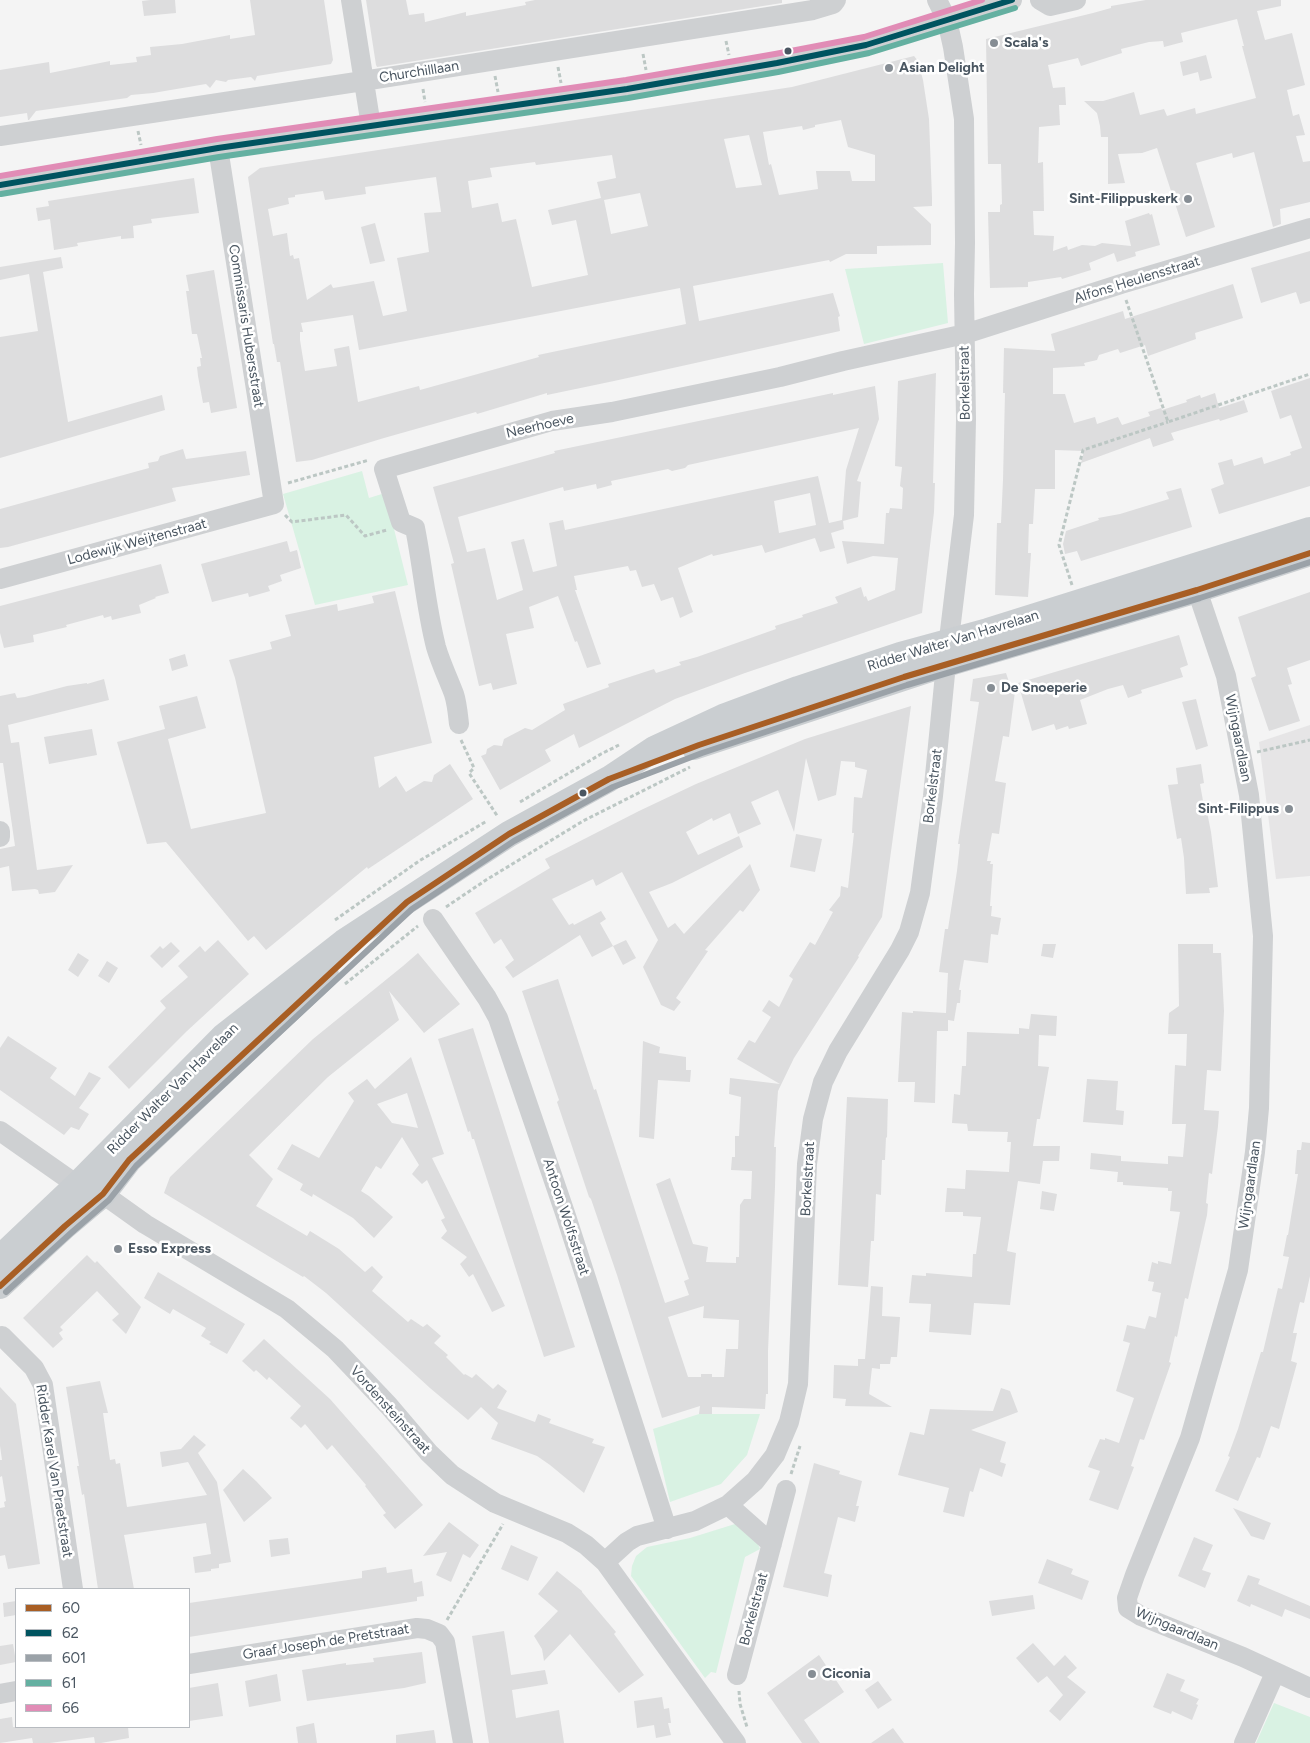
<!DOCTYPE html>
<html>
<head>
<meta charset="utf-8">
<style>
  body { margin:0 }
  #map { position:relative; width:1310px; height:1743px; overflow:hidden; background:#f4f4f4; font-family:Figtree,sans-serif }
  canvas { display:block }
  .legend { position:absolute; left:15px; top:1588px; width:175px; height:140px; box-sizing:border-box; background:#fff; border:1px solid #b7bbc0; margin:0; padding:6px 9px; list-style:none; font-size:15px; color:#4a5661 }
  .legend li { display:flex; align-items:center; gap:10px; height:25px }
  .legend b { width:25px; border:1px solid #b7bbc0 }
</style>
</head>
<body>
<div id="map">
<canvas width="1310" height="1743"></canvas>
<ul class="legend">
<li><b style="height:6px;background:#a85e24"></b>60</li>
<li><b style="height:6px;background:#005460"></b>62</li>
<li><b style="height:6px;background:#9ba2a8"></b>601</li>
<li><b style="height:6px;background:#64b0a1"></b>61</li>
<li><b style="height:6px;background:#e18cb6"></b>66</li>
</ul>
</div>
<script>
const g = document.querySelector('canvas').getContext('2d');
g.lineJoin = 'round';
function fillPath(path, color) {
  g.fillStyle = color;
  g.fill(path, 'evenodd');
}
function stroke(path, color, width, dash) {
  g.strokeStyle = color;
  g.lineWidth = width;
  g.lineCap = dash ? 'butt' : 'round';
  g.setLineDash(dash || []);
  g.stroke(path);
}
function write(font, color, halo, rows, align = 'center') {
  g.font = font + ' Figtree,sans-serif';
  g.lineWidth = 5;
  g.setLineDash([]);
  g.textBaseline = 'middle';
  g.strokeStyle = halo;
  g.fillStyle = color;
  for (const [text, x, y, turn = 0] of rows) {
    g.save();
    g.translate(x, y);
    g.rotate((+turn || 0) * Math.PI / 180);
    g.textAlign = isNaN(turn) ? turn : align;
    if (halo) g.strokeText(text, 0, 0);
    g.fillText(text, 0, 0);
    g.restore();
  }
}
fillPath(new Path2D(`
  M1310,725V876L1276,879L1259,742Z`), '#e6e5e6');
fillPath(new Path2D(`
  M943,263L948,323L864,344L845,269Z
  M362,471L369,498L385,493L408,585L315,605L283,494Z
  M699,1414H760L747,1455L721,1484L670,1502L653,1429Z
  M735,1524L758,1544L760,1549L745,1557L716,1673L711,1672L705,1678L631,1576L632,1566L636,1556L647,1547L690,1538Z
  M1274,1703L1310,1717V1743H1256Z`), '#d9f2e3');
fillPath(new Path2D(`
  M150,0H175L176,13L144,16L142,1Z
  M250,0H324L333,60L331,64L257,76L255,81L251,77L228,80L226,82L216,80L210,88L206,84L153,93L131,95L127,98L36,111L29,120H28L27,113L0,117V70L49,62L50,73L110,61V65L137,62L136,57L151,55L150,47L182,44L230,35V39L255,35Z
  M366,0H406L409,15L424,13L425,22L466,12V16L526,5L525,2L535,0H782V3L377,67L376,65Z
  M1146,0H1281V6L1257,11L1265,40L1292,33L1305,85L1287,90L1293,116L1299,114L1305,135L1296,136L1303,162L1310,161V202L1280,209L1281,224L1273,227L1254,152L1233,158L1232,153L1196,163L1215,227L1186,237L1157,148L1142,153L1118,154L1125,183L1108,184V137H1101L1100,126L1097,113L1084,101H1103L1134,92L1140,115L1164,109L1167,116L1195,108L1196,114L1256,98L1242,46H1244L1237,19L1181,33L1183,42L1164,47L1163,41L1149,42L1121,49L1122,53L1081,66L1078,58L1048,65L1053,88L1065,87L1066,105H1059L1060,125L1039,127L1038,163L1043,162L1044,211H1033L1034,235L1054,236L1053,251L1067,246L1068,250L1082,245L1095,246L1102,243L1131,246L1125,221L1149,213L1150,215L1152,214L1160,245L1135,252L1136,256L1117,262L1114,253L1089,263L1091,270L1062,279L1061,277L1028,282V287L990,288L988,212H1000V205L1002,204L1001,164H988L986,39L1093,13L1111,8V6Z
  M1206,55L1212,78L1200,81L1198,72L1183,76L1180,62Z
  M914,56L918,61L923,80L929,119L932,198V206L913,207L931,224V245L877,246V254H846L830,262L829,260L693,286L699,321L833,293L840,316L838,317L840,331L614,381L547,395V393L477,414L476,412L384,438L312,460L296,462L280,362H277L274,344H273L248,177L260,168L792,87ZM841,120L848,147L875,155V181H852L850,171H816L818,189L779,195L771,164L769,165L763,132L802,126L803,130L815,127V125ZM749,135L762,185L736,188L724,139ZM612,155L616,178L597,182L601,198L548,210L552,225L576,220L588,275L532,287L516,219L502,222L498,203L472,208L468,181L492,177L490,168L535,162L536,165ZM436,177L441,212L424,213L429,252L397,258L407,311L383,316L374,281L333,288L331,284L307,300L299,258L294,259L293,255L290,256L287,233L273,236L268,209L289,204L288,198L295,197V195L323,191L325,200L366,194L365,187ZM640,193L648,226L611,234L604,200ZM680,288L686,324L538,355L539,357L420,390L419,386L358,402L349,346L334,349L337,366L305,371L300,340V332H303L301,323L353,315L359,350Z
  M194,178L199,213L151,219L152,223L133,226L134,238L121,239V236L77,243L78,246L54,250L50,219L38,221L36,208L49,206L48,201Z
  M375,223L385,261L370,264L361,227Z
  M1310,251V301L1300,304L1296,292L1261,303L1251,268Z
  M61,257L63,268L43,272L68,422L162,395L165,410L0,458V337L38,331L29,274L0,280V267Z
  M214,270L237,408L211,413L209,402L203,403L198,376L197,367L201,366L200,358H202L197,334H192L186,291H189L186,275Z
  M1233,284L1243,318L1195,333L1196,339L1148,356L1145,345L1120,353L1118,349L1099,355L1097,360L1084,363L1085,366L1053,368V394H1065L1074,423L1095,417L1097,424L1118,417L1122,425L1150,416L1148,412L1161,408L1162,410L1187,402L1186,400L1200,395L1201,398L1215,393L1219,408L1244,400L1248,412L1220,421L1219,419L1171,433L1174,440L1153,447L1150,438L1081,463L1084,451L1055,450V489H1035L1033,524H1029L1028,553H1031L1028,597L995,595L997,523H1001L1003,480L1005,393H1003L1004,348L1055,351L1051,334L1123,311L1125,319Z
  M936,373L933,483H935L934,512L922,613L745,673L675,699L579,748L574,734L545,750L551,761L500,790L481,756L486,754L487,749L494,745L502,746L504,739L525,728L532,730L565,710L563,704L609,687L608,684L654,669L656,673L681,665L679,662L697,657L776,629L775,626L803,617L802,615L838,603L835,597L861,587L864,597L866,596L868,601L895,590L898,558L873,556L847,564L842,541L884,544L886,513H889L890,508L902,509L903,488L900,486L902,467L895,466L898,381Z
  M1310,378V486L1219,514L1211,489L1224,484L1218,463L1232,459L1234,466L1262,457L1264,464L1291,455L1290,452L1302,448L1291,415L1280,419L1271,391Z
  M875,386L879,419L857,481L861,482L858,517L843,521L844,529L831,533L835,548L820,552L815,538L765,553L762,545L713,556L712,554L678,568L693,612L680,618L673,597L661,601L654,584L642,587L636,570L630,571L628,566L574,576L577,590H575L601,664L587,668L577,641L575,642L558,596L529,607L534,628L506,634L517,684L493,690L491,683L479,686L451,564L454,563L433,487L555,453L554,451L800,400L833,393V395ZM859,428L846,470L842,520L829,523L818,476L565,530L563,520L549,523L557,566L533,572L524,539L511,542L523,590L497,600L485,548L467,552L458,517L563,487L564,491L596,484L597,489L612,485L611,481L668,469L672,471L685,468L688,465ZM810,493L816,525L779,533L774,501Z
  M183,449L186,459L246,451L250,475L172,488L176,501L8,547L0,548V509L149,468L148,463L158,461L160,456Z
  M1181,488L1192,527L1081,561L1077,551L1065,554L1063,544L1066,531L1099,520L1098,518L1120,514L1169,499L1166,492Z
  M287,541L290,552L297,550L301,568L280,575L282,581L268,586L270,591L249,597L248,593L212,602L201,564Z
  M161,564L169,593L155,597L156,598L139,605L141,613L112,620L111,616L104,618L103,615L66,625L67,627L33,635L34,642L4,648L0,633V606Z
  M395,591L432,743L374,757L379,788L396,776L406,792L424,781L432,782L434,775L450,764L473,799L368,869L367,867L266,950L254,936L248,941L166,842L147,844L117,742L165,729L159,706L197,696L206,728L168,739L191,829L266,813L235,678L229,660L272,649L270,642L291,636L285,615L337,604L338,611L374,603L372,596Z
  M1310,592V660L1287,668L1292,684L1288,685L1300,721L1269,731L1251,678L1256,676L1238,617Z
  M1179,635L1188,665L1180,668L1183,677L1141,690L1142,693L1128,698L1123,685L1108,689L1080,700L1087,724L1069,729L1068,726L1056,730L1054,724L1032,731L1018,683Z
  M185,654L188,666L172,671L169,659Z
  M1006,673L1010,685L1016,684L1009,737L1003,736L995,781L1006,783L999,834L992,833L987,861H991L990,864H993L990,906H992L991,916L1001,918L998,935L991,934L988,963L964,960L959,990H961L960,1003H957L954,1021L948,1020V1031H937L935,1103L914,1102L915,1082H898L902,1012L913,1013V1011L946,1013L948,973L939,972L945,929H948L957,871L960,844H958L979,702L970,701L973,679Z
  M104,679L109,700L8,725L11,743L19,742L37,870L73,865L55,892L39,894L38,890L35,889L12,891L9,866L0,868V849L15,846L3,763H0V696L15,693L17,698L25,697L67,686L87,683V684Z
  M1196,699L1208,746L1196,750L1182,702Z
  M911,706L882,917L858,956L859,957L794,1058L778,1091L774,1147H776L775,1187L768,1351V1394H766L765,1409L712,1407V1414H699L700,1406L662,1418L617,1275L591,1199L589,1197L578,1164L557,1102L559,1100L522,991L558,979L594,1090L596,1089L665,1303L689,1295L684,1281L689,1279L656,1184L670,1178L693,1244L708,1247L706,1262L736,1263V1257H739L740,1205L744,1199H751L752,1171L731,1170L732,1157H735V1136H739L741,1097L729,1094L730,1078L780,1084L737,1059L749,1040L755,1043L771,1017L762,1011L769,1000L779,1007L793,979L789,976L810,942L815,945L833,912L829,910L840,896L841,886L848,888L854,833H852L854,797L862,798L867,770L855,767V762L841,761L836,795L818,801L806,758L794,832L778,790L751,802L761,824L738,834L730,813L713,821L712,818L686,832L698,855L739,836L743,847L672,883L649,892L668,928L675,923L684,934L750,864L760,890L743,912L740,910L705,950L708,951L676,998L681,1002L674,1011L661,1005L643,967L658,940L622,872L596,886L593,879L552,899L569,925L573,923L574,925L601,911L606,919L600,923L613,946L592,957L580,935L513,978L505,967L514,960L501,939L494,944L475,913L550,868L545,859L639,811L696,784L805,739ZM704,1306L703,1318L739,1320L738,1349H726L724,1377H712V1374H701V1377H688L668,1317Z
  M92,729L97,755L49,764L44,737Z
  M1201,764L1204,783L1200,784L1205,812H1207L1211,832L1218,887L1209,888L1210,893L1186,894L1184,858L1181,838L1177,839L1168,785L1178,784L1176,768Z
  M796,834L822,839L815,872L790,867Z
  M218,940L249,974L187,1031L129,1089L108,1067L166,1008L160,1001L188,977L178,966L200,946L205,952Z
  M626,940L636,958L623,965L613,946Z
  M171,942L180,951L162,968L150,956L160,946L163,949Z
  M1043,944H1056L1053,958L1041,956Z
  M1178,944H1213V953H1221L1224,1011L1221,1071L1207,1070L1204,1110L1219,1111L1218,1126L1212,1174L1209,1173L1206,1203L1208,1204L1207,1215L1188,1299L1185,1298L1177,1337L1175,1336L1169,1362L1171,1363L1144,1440L1140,1439L1131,1466L1134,1467L1118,1510L1089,1500L1100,1471L1088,1467L1100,1439L1105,1440V1438L1119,1443L1134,1398L1116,1391L1130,1343L1123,1341L1127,1325L1145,1329L1149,1316L1156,1318L1161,1293L1152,1291L1154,1282L1148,1281L1152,1262L1158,1264V1261L1171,1264L1180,1212L1170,1211L1172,1191H1168V1188L1123,1185V1182H1117L1118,1172L1090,1169L1091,1153L1121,1156V1161L1168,1164V1156L1183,1157L1186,1124H1172L1175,1065L1186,1066L1187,1034H1168L1169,1013L1179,1006Z
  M78,953L89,960L78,977L68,970Z
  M418,953L460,1004L424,1033L389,991L399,1020L328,1077L249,1155L273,1179L256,1206L307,1236L310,1231L339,1249L365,1272L372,1266L383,1277L372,1291L408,1322L411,1319L423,1327L427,1324L441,1336L434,1343L448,1355L446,1357L464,1375L465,1374L472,1378L476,1374L493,1389L498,1384L507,1391L497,1408L535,1422L538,1414L551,1419L549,1423L594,1439L592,1443L605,1447L584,1493L550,1465L537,1456L491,1439L498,1423L481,1407L468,1420L430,1388L326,1293L304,1276L303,1277L164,1193L170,1177L313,1039L403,966Z
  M107,961L118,968L109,983L98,976Z
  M1031,1014L1057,1016L1056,1036L1039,1035L1038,1066L1049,1067L1040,1119H1037L1033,1146H1060L1059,1161H1043L1040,1184L1018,1181L1007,1251L1016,1253L1010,1305L974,1303L971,1335L929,1332L931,1304L909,1303L912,1275L926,1276V1273L972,1277L973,1254H976L981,1217L963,1216V1212H945L947,1188L965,1189L966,1170L1009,1172L1011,1142H1007L1008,1132L968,1131L967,1124L952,1123L954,1094L960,1095L962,1066H966L967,1032L1019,1034V1028L1029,1029Z
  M473,1028L575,1347L544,1357L474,1139H472L470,1131L468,1132L438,1039Z
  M8,1036L57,1068L50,1078L75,1096L89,1072L101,1078L79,1108L89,1114L79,1130L71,1127L64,1135L0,1090V1048Z
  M643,1041L660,1047L659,1053L686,1057V1070H691L690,1082L658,1080L654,1139L639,1137Z
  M411,1057L444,1154L432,1158L505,1306L492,1312L473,1274L469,1277L460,1264L467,1257L441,1238L447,1231L441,1220L445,1218L427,1180L422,1184L412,1174L419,1165L402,1137L381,1169L376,1166L361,1191L369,1196L393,1217L374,1238L353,1218L313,1194L312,1197L300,1190L303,1184L277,1169L292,1144L319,1158L354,1101L348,1093L367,1079L375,1089ZM407,1093L418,1128L392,1123L377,1104Z
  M1087,1079L1118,1081L1116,1110L1124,1111L1123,1125L1083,1122Z
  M847,1097L888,1099L887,1138L886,1137L885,1160H882L881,1195L876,1194L874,1241H871L868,1287L838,1285Z
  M1302,1142L1310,1143V1276L1304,1303L1300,1302L1293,1333H1297L1291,1361L1297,1363L1279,1429L1271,1426L1260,1458L1257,1457L1238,1501L1215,1491L1230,1457L1228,1456L1238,1429L1261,1352H1263L1278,1288L1282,1289L1289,1257L1283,1256L1287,1235H1288L1298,1174H1295L1297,1150H1301Z
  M1042,1191L1057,1194L1054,1211L1040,1209Z
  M87,1255L95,1263L97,1261L141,1307L126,1334L112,1320L119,1314L97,1291L60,1327L63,1330L59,1333L63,1339L53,1348L23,1318Z
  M158,1272L245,1324L227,1354L209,1344L211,1342L201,1336L206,1328L173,1309L170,1314L144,1298Z
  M871,1286L883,1287L882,1316L900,1317L897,1357H891L890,1364H880V1369L872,1368L869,1394L892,1407L845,1406L846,1399L833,1398L834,1365L858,1366V1359H865Z
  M264,1339L330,1399L423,1505L395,1529L383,1515L386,1513L365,1486L366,1485L332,1445L327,1450L305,1424L301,1428L290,1418L301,1406L269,1377L267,1380L256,1370L254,1372L242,1361Z
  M100,1381L108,1413H103L110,1460L115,1459L116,1464L120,1463L127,1507L207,1495L188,1462L162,1467L160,1452L181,1449L194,1435L206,1445L198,1453L217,1482L231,1562L219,1564V1568L211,1569V1571L195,1573L193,1557L211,1554L206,1523L124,1535L134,1589H98L84,1494L82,1495L77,1466H79L66,1387Z
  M0,1387L16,1404L40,1564L8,1569L5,1555L0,1556V1508L5,1507L4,1502L6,1501L2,1476L0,1477V1460H2L0,1446Z
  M1001,1388L1010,1391L1018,1412L971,1430L1006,1442L1000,1462L1006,1464L1002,1477L980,1468L973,1492L970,1491L964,1517L943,1512L949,1488L898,1475L910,1432L924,1435L930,1409L993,1411Z
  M814,1463L840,1471L839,1474L862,1481L856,1506H859L855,1522L838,1517L824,1573L832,1575L828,1597L783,1587Z
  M243,1469L256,1481L272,1498L244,1522L223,1490Z
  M1233,1508L1271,1523L1264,1540L1251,1536Z
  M449,1522L479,1545L470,1558L463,1554L451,1582L436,1575L447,1552L423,1556Z
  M1194,1537L1213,1545L1202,1570L1211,1573L1205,1588L1178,1576Z
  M288,1538L290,1554L271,1557L269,1540Z
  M511,1545L538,1557L528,1581L501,1569Z
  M1047,1559L1073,1569L1071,1574L1089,1581L1082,1600L1038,1583Z
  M386,1567L387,1573L412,1569L414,1583L422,1581L424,1596L417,1597V1601L189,1637V1603L362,1578V1571Z
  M557,1571L582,1591V1592L616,1632L614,1634L644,1675L619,1693L570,1634L544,1661L542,1649L534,1636L558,1611L538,1594Z
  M1248,1575L1260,1579L1258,1584L1310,1606V1619L1285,1609L1282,1617L1251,1604L1250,1607L1237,1601Z
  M1033,1595L1035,1609L992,1616L989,1601Z
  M16,1601V1615L4,1617L3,1603Z
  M504,1631L511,1675L545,1670L548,1684L512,1690L516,1718L559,1710L564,1743H489L472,1636Z
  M1033,1643L1054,1666L1065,1655L1077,1668L1067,1677L1086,1692L1060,1721L1049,1711L1063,1695L1047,1676L1038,1683L1016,1658Z
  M13,1644L16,1662L0,1665V1646Z
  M422,1652L426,1683L404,1688L307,1701L302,1670L346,1663V1665L374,1662L373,1658Z
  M819,1655L844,1692L804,1720L820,1743H802L767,1693Z
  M1167,1673L1185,1680L1180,1691L1199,1699L1196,1704L1198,1705L1192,1720L1172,1711L1171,1714L1153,1707Z
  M277,1674L281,1701L249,1707L245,1681Z
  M878,1681L892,1700L878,1709L865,1690Z
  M218,1683L223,1716L189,1721V1688Z
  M662,1697L664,1709L669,1708L671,1723H668L671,1735L656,1738L654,1725L637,1728L634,1701Z
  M12,1717L13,1727H128L129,1738L101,1743H95L94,1737L50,1743H33L32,1738L0,1743V1719Z
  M314,1723L317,1743H298L296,1727Z
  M893,1728L904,1743H871Z
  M434,1730L436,1743H396V1735Z`), '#ddddde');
stroke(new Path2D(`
  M726,41L729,55
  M643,54L646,70
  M558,67L561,83
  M495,76L498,92
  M423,89L425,102
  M138,131L141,145
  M1126,300L1168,422L1310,374
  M288,483L369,460
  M285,515L292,522L346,515L365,536L387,530
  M1072,585L1059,545L1083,450L1168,422
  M461,740L474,768L469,773L498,817
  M1257,752L1310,740
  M520,802L601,754L619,745
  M446,907L486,880L583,821L690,767
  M335,920L419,861L487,821
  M345,984L418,926
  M791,1474L800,1446
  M447,1620L503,1524
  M739,1691L740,1704L747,1727`), '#bcc7c4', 3, [4, 2.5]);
stroke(new Path2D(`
  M351,0L371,126
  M1040,0L1050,6L1076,0
  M0,136L363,81L813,10L833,4L836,0
  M0,185L218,148L627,89L777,63L866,45L1012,0
  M0,579L274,504L218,148
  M1197,590L1226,676L1249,795L1263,936L1259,1108L1255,1152L1238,1270L1190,1438L1135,1575L1127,1598L1128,1608L1141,1616L1243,1657L1310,1688
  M459,724C458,715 457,703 454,694C448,678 441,664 436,647C426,608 423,568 415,528L401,522L384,469L552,421L612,412L780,377L843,361L965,334L1121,284L1310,228
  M0,831V837
  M433,919L487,998L498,1018L565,1213L667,1529
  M0,1131L77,1185L103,1194L145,1224L287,1309L335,1349L389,1406L429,1453L452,1475L495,1503L567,1533L586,1545L605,1562L736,1743
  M2,1336L34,1368L43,1385L73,1589
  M728,1505L772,1544
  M605,1562L627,1542L637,1536L695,1521L728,1505L755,1481L775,1455L789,1422L798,1384L807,1164L813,1119L823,1082L838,1051L900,950L909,932L920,893L933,796L946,664L964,515L966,419L964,294L965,243L964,119L953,47L947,20L937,0
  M189,1664L417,1628L427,1629L439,1634L445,1642L463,1743
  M737,1675L786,1490
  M0,1694L16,1691
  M1244,1743L1275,1673`), '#ced0d2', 20);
stroke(new Path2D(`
  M694,747L946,664L1197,590L1310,553
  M0,1258L77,1185L224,1036L344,942L509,834L609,779L654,749L723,717L798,689L900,655L988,631L1310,530
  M0,1286L65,1226L103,1194L129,1160L326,975`), '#caced1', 26);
stroke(new Path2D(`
  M0,1286L65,1226L103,1194L129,1160L407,902L509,834L609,779L699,745L904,677L1197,590L1310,553`), '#a85e24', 6);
stroke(new Path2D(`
  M0,185L218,148L627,89L777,63L866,45L1012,0`), '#005460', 6);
stroke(new Path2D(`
  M6,1292L71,1233L109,1200L136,1166L412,909L514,841L613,787L702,753L907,685L1200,598L1310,562`), '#9ba2a8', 6);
stroke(new Path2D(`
  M1,194L219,157L628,98L778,72L869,53L1015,8`), '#64b0a1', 6);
stroke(new Path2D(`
  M0,176L217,139L626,80L775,54L864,37L982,0`), '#e18cb6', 6);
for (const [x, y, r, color] of [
  [994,43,5,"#868d94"],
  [788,51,4.5,"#4a5661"],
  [889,68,5,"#868d94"],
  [1188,199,5,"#868d94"],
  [991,688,5,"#868d94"],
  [583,793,4.5,"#4a5661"],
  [1289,809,5,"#868d94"],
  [118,1249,5,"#868d94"],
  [812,1674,5,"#868d94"]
]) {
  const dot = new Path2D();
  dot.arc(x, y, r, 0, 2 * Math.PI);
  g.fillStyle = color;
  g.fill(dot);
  stroke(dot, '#fff', 2);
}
write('bold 14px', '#4a5661', '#fff', [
  ["Scala's",1004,43],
  ["Asian Delight",899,68],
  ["Sint-Filippuskerk",1178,199,"right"],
  ["De Snoeperie",1001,688],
  ["Sint-Filippus",1279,809,"right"],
  ["Esso Express",128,1249],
  ["Ciconia",822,1674]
], 'left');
write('14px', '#4a5661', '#fff', [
  ["Churchilllaan",419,72,-9],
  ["Alfons Heulensstraat",1137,280,-17],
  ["Commissaris Hubersstraat",246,326,81],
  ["Borkelstraat",965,383,-91],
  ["Neerhoeve",540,426,-13],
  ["Lodewijk Weijtenstraat",137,542,-15],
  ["Ridder Walter Van Havrelaan",953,641,-17],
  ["Wijngaardlaan",1238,738,79],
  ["Borkelstraat",933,786,-83],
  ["Ridder Walter Van Havrelaan",173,1089,-45],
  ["Borkelstraat",808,1179,-87],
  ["Wijngaardlaan",1250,1185,-82],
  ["Antoon Wolfsstraat",566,1217,72],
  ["Vordensteinstraat",390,1410,48],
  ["Ridder Karel Van Praetstraat",54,1471,81],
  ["Borkelstraat",754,1609,-75],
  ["Wijngaardlaan",1177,1629,23],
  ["Graaf Joseph de Pretstraat",326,1642,-9]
]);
</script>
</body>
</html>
